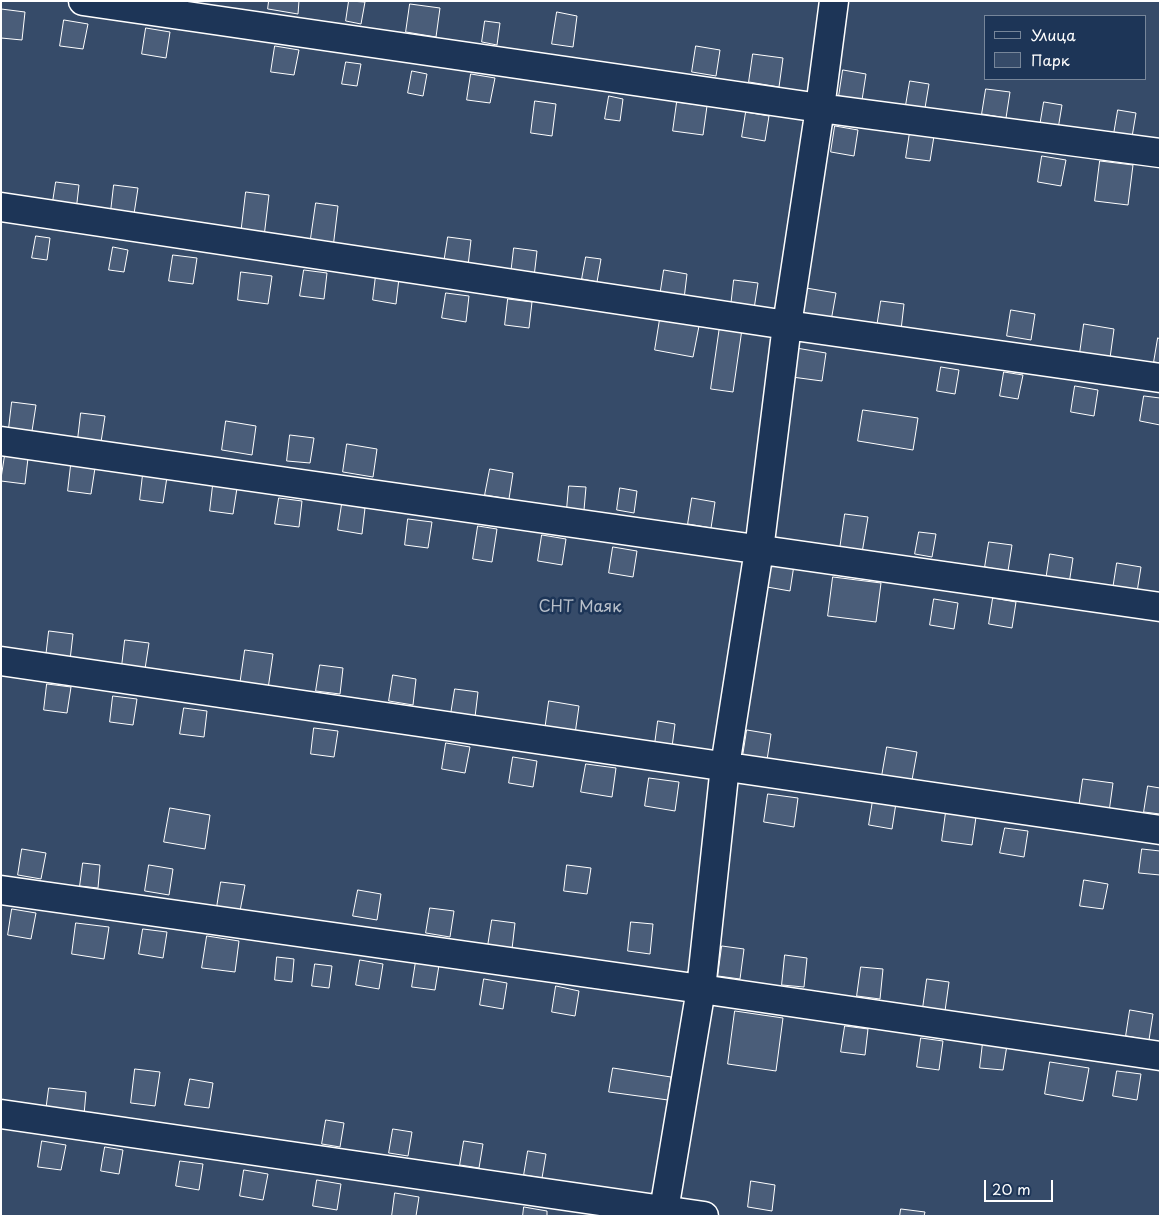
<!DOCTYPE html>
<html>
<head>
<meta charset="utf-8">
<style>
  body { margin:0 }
  #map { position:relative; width:1161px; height:1217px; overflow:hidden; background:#1d3557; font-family:"Playpen Sans",sans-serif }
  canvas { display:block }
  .frame { position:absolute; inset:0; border:2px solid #fff; pointer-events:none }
  .legend { position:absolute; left:984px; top:15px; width:162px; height:65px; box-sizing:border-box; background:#1d3557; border:1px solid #77869a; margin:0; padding:6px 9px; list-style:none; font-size:15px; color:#fff }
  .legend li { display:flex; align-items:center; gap:10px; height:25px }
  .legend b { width:25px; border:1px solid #77869a }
  .scale { position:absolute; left:984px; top:1180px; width:69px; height:22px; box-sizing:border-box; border:2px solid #fff; border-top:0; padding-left:6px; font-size:15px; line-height:18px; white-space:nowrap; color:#fff; -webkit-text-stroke:4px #1d3557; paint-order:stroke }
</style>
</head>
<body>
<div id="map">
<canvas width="1161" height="1217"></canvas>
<div class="frame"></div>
<ul class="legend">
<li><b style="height:6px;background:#1d3557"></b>Улица</li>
<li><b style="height:14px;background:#364b69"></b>Парк</li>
</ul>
<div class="scale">20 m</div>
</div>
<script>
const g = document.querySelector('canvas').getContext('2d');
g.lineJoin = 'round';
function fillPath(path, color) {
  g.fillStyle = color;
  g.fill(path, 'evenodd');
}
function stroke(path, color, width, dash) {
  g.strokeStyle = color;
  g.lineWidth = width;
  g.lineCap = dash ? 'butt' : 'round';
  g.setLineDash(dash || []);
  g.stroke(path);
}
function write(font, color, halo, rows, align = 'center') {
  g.font = font + ' "Playpen Sans",sans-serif';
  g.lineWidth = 5;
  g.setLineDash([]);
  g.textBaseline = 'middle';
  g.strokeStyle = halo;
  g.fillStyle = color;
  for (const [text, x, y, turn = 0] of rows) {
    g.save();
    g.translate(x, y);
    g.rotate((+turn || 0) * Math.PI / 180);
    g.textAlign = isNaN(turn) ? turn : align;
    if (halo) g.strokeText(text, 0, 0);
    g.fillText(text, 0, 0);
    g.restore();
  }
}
fillPath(new Path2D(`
  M1,1H1160V1216H1ZM985,16H1145V79H985Z`), '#364b69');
const building = new Path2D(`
  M269,1H299L298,14L268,9Z
  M349,1L365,2L361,24L346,21Z
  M410,4L440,8L436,37L406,32Z
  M1,9L25,12L22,40L1,38Z
  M557,12L577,16L573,47L552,44Z
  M64,20L88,24L83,49L60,46Z
  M485,21L500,23L497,45L482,42Z
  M146,28L170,32L166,58L142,54Z
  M275,46L299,50L294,75L271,72Z
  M696,46L720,50L716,76L692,72Z
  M753,54L783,58L779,87L749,82Z
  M346,62L361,64L357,86L342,84Z
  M843,70L866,74L862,100L839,96Z
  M412,71L427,74L423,96L408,93Z
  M471,74L495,78L490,103L467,100Z
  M910,81L929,84L925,108L906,105Z
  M986,89L1010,92L1006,118L982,114Z
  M609,96L623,99L620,121L605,119Z
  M535,101L556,104L552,136L531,133Z
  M677,102L707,106L703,135L673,131Z
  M1044,102L1062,105L1058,129L1040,126Z
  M1118,110L1136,113L1132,137L1114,134Z
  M746,112L769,116L765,141L742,137Z
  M835,126L858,130L854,156L831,152Z
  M910,132L934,136L930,161L906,158Z
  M1042,156L1066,160L1061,186L1038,182Z
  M1100,161L1133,165L1128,205L1095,201Z
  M56,182L79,185L76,211L52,208Z
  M114,185L138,188L134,214L111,211Z
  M246,192L269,195L264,237L241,234Z
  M316,203L338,206L333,248L310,245Z
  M36,236L50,238L47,260L32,258Z
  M448,237L471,240L468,266L444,263Z
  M113,247L128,250L124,272L109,270Z
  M514,248L537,251L534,277L511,274Z
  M173,255L197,258L193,284L169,281Z
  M586,257L601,259L597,282L582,279Z
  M304,270L327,273L324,299L300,296Z
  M664,270L687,274L684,299L660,296Z
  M241,272L272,276L268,304L238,300Z
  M376,275L399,278L396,304L373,300Z
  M734,280L758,283L754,309L731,306Z
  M806,288L836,293L831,321L801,317Z
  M446,293L469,296L466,322L442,318Z
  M508,299L532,302L529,328L505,325Z
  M881,301L904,304L901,330L877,327Z
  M1011,310L1035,314L1031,340L1007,336Z
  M660,319L699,326L693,357L655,350Z
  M1084,324L1114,329L1110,358L1080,353Z
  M720,326L742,329L733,392L711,389Z
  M1158,338L1160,339V363L1154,362Z
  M796,348L826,353L822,381L792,377Z
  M941,367L959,370L955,394L937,391Z
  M1004,372L1023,375L1018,399L1000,396Z
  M1075,386L1098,390L1094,416L1071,412Z
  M1144,396L1160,398V425L1140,421Z
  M12,402L36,405L32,431L9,428Z
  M863,410L918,418L913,450L858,441Z
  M81,413L105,416L101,442L78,439Z
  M226,421L256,426L252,455L222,450Z
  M290,435L314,438L310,463L287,461Z
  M347,444L377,449L373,477L343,472Z
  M5,455L28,458L25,484L1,481Z
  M71,465L95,468L91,494L68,491Z
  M490,469L513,473L509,499L485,495Z
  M143,474L167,477L163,503L140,500Z
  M213,485L237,488L233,514L210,511Z
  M569,486L586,487L584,510L567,509Z
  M620,488L637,491L634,513L617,510Z
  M279,498L302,501L299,527L275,524Z
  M692,498L715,502L711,528L688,524Z
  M342,504L365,508L362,534L338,530Z
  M845,514L868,517L862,553L840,549Z
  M408,519L432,522L428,548L405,545Z
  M478,526L497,529L492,562L473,559Z
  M919,532L936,534L932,557L915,554Z
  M542,535L566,539L562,565L538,561Z
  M989,542L1012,545L1008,571L985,567Z
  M613,547L637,551L633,577L609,573Z
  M1050,554L1073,558L1069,584L1046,580Z
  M771,562L794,565L790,591L767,587Z
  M1117,563L1141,567L1137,592L1113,589Z
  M833,577L881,583L876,622L828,616Z
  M993,598L1016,602L1012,628L989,624Z
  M934,599L958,603L954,629L930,625Z
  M49,631L73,634L70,660L46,657Z
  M125,640L149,643L145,669L122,666Z
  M245,650L273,654L268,689L240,685Z
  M320,665L343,668L340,694L316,691Z
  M393,675L416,679L413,705L389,701Z
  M47,684L71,687L67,713L44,710Z
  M455,689L478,692L475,717L451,714Z
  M113,696L137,699L133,725L110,722Z
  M549,701L579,706L575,734L545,730Z
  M184,708L207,711L204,737L180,734Z
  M658,721L675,724L672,747L655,744Z
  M314,728L338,731L334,757L311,754Z
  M747,730L771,734L767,760L743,756Z
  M446,743L470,747L465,773L442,769Z
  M887,747L917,752L912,780L882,776Z
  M513,757L537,761L533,787L509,783Z
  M586,764L616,768L612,797L581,792Z
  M649,778L679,782L675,811L645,806Z
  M1083,779L1113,783L1109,812L1079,807Z
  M1148,786L1160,788V814L1144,812Z
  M768,794L798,798L794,827L764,822Z
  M873,800L896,803L892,829L869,825Z
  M170,808L210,815L205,849L164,842Z
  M946,812L976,817L972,845L942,841Z
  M1005,828L1028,831L1024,857L1000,853Z
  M22,849L46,853L41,879L18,875Z
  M1142,849L1160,851V875L1139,873Z
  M83,863L100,865L98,888L80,886Z
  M149,865L173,869L169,895L145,891Z
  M567,865L591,868L587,894L564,891Z
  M1084,880L1108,884L1103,909L1080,906Z
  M221,882L245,885L240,911L217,907Z
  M358,890L381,894L377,920L353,916Z
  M430,908L454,911L450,937L426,933Z
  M12,909L36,913L31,939L8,935Z
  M492,920L515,923L512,949L488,946Z
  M631,922L653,924L650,954L628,951Z
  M76,923L109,927L104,959L72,954Z
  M143,929L167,932L163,958L139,954Z
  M207,936L239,941L235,972L202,968Z
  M722,946L744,949L740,979L718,976Z
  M785,955L807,958L804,987L782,985Z
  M277,957L294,959L292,982L275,980Z
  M360,960L383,964L379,989L356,985Z
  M416,961L439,965L435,990L412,987Z
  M315,964L332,966L329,988L312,986Z
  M861,967L883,969L880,999L857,996Z
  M484,979L507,983L503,1009L480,1005Z
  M927,979L949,982L945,1011L923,1008Z
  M556,986L579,991L575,1016L552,1012Z
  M1130,1010L1153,1014L1149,1040L1126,1036Z
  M735,1011L783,1018L776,1071L728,1064Z
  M845,1026L868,1029L865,1055L841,1052Z
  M921,1038L943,1041L939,1070L917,1067Z
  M983,1042L1007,1045L1003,1070L980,1068Z
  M1050,1062L1089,1068L1083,1101L1045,1094Z
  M613,1068L671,1077L668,1100L609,1092Z
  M135,1069L160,1072L155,1106L131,1103Z
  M1117,1071L1141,1074L1137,1100L1113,1096Z
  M190,1079L213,1083L209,1108L185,1105Z
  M49,1088L86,1092L84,1115L46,1111Z
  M326,1120L344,1123L340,1147L322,1144Z
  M393,1129L412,1132L408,1156L389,1153Z
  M42,1141L66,1145L61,1170L38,1167Z
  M464,1141L483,1144L479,1168L460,1165Z
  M105,1147L123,1150L119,1174L101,1171Z
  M528,1151L546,1154L542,1178L524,1175Z
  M180,1161L203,1164L199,1190L176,1186Z
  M244,1170L268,1174L263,1200L240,1196Z
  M317,1180L341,1184L337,1210L313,1206Z
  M751,1181L775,1185L772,1211L748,1207Z
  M395,1193L419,1197L416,1216H392Z
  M524,1207L547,1211V1216H523Z
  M901,1209L925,1212L924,1216H900Z`);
fillPath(building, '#4a5d79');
stroke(building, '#fff', 1);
const minor = new Path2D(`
  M83,1L820,108L1160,153
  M1,207L787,325L1160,378
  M1,441L1160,607
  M1,661L1160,830
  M1,890L701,989L1160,1056
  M1,1114L704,1216
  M663,1216L701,989L725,766L759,550L787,325L820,108L834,1`);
stroke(minor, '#fff', 31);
stroke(minor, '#1d3557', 28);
write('16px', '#b9c0ca', '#1d3557', [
  ["СНТ Маяк",580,608]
]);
</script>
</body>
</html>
